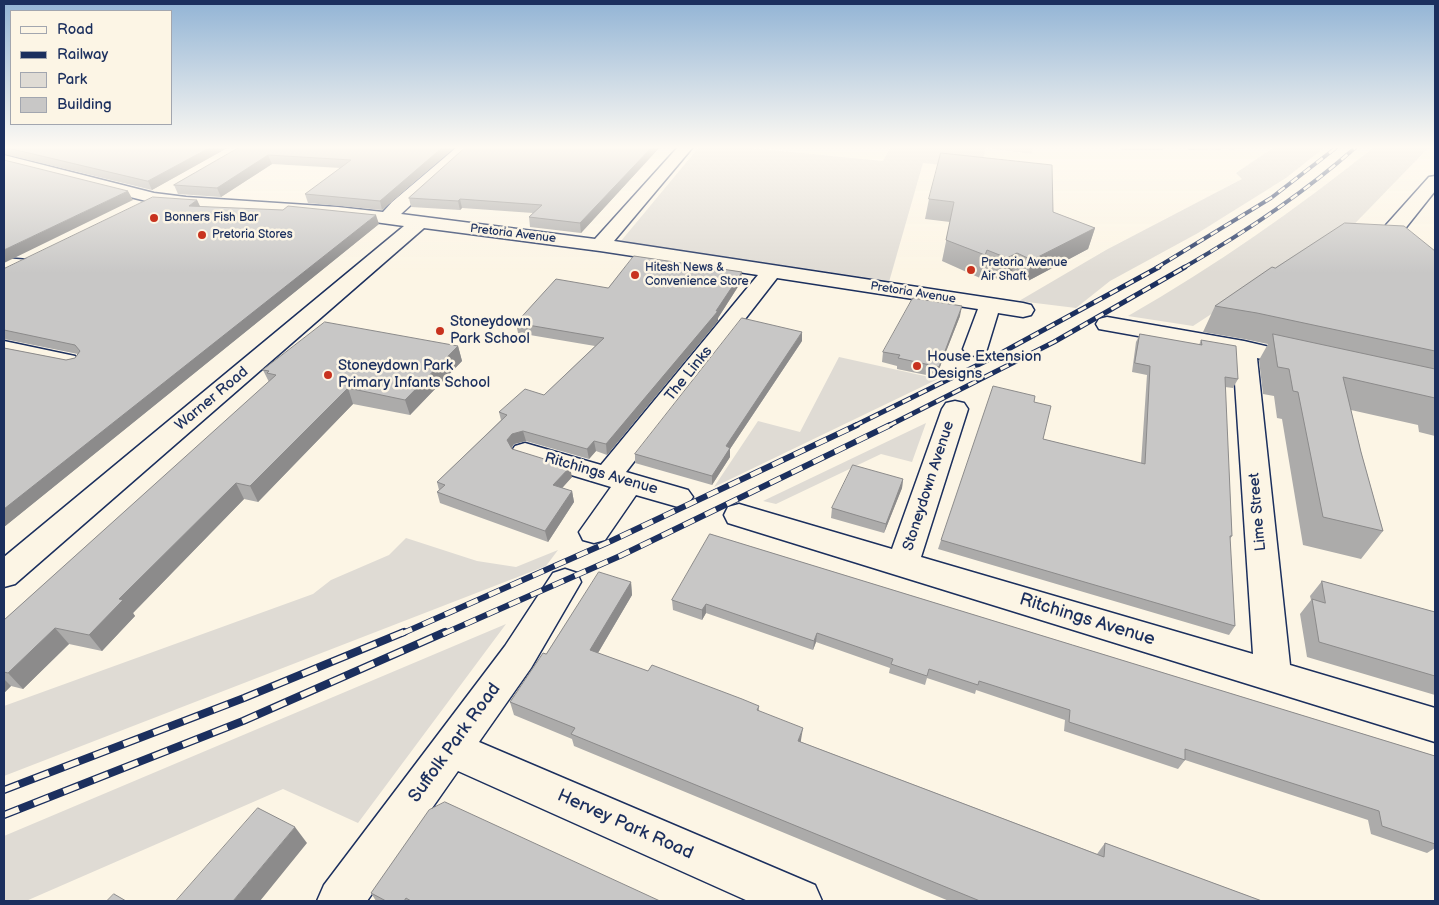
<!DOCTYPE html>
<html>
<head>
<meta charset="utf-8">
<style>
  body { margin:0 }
  #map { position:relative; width:1439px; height:905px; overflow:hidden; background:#fcf5e5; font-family:"Balsamiq Sans",sans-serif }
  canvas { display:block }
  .frame { position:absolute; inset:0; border:5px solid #1b2f5e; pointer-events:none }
  .legend { position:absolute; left:10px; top:10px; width:162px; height:115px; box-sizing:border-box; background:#fcf5e5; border:1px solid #a2a6af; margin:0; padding:6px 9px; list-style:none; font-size:15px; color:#1b2f5e }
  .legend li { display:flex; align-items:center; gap:10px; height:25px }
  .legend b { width:25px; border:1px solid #a2a6af }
</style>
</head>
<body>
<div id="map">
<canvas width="1439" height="905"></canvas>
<div class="frame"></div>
<ul class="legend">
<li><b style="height:6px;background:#fcf5e5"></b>Road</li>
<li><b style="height:6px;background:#1b2f5e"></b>Railway</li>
<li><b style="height:14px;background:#dfdbd4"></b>Park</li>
<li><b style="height:14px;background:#c8c7c6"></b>Building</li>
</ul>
</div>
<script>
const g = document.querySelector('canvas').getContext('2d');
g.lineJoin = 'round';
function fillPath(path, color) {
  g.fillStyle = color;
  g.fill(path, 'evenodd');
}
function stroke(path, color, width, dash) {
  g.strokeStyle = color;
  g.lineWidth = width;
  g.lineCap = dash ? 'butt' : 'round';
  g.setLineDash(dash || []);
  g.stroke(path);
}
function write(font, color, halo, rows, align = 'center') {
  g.font = font + ' "Balsamiq Sans",sans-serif';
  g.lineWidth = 5;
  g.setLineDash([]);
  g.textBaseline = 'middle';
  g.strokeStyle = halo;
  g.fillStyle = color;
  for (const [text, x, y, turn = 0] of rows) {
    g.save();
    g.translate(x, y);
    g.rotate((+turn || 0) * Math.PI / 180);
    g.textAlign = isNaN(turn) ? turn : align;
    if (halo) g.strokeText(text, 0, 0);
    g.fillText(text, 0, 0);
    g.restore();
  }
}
fillPath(new Path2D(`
  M699,147H742L883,161L890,147H1033L1032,154L986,148L981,169L923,163L889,282L621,241Z
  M1274,147H1325L1286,178L1198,233L1110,281L1076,308L1019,301L1106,250L1242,179L1236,173Z
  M1374,147H1429L1336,243L1288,264L1193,326L1128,316C1215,266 1297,209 1374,147Z
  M839,357L938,379L714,487L758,421L800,432Z
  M926,423L912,462L881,454L776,504L763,501Z
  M406,538L477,561L516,567L558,550L546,566L4,776V706L313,594L331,580L389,555Z
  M506,624L358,823L283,789L26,901H4V836Z`), '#dfdbd4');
const minor = new Path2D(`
  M457,147H474L401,214L595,239L678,147H693L614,241L1023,303L1031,305L1034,310L1031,315L1023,317L998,313L987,349L983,354L975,356L967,354L963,349L978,309L777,278L626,472L688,490L693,497L688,504L678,507L636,495L605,540L594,543L583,540L579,532L611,487L515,458L511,452L515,446L525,443L601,465L758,275L600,251L424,228L15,584L4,587V557L404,226L338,217L186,207L154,203L4,165V155L154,193L186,197L338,207L383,212L392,202Z
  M1435,176V191L1400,235L1435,263V278C1419,274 1390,249 1381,236L1386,225L1429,177Z
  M4,258L29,260L32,264L29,268L4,270Z
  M1107,317L1244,341L1308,356L1312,361L1308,366L1300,368L1257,358L1290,665L1435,708V742L728,523L724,515L728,507L739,504L892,549L942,409L946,403L955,401L964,403L968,409L921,557L1253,654L1233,353L1099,329L1096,324L1099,319Z
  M4,341L75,356L79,361L75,366L67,368L4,355Z
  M565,569L577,573L581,582L531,668L479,742L815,885L822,901H748L458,771L367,901H317L324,885L505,646L553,573Z`);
stroke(minor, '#1b2f5e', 3);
fillPath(minor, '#fcf5e5');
const railFar3 = new Path2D(`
  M1156,268L1271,198L1337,147
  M1183,268C1244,233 1303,194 1356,147`);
const railFar2 = new Path2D(`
  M854,426L992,358L1159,267
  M888,426L1054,342L1185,267`);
const railFar1 = new Path2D(`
  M401,634L611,541L857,425
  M443,634L620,556L890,425`);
const rail = new Path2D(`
  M4,790L244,698L404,632
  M4,815L243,721L445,632`);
stroke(railFar3, '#1b2f5e', 4);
stroke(railFar2, '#1b2f5e', 5);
stroke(railFar1, '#1b2f5e', 6);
stroke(rail, '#1b2f5e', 8);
stroke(railFar3, '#fcf5e5', 2.5, [8]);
stroke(railFar2, '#fcf5e5', 3, [9]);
stroke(railFar1, '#fcf5e5', 4.5, [12]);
stroke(rail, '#fcf5e5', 5.5, [16]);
fillPath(new Path2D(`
  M4,147H229L152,190L4,154Z
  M240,147H455L382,210L308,203L305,194L341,168L272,164L221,197L178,194L174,185Z
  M466,147H660L581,233L530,227L529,217L533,213L462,208L460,210L411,207L409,198Z
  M1118,147H1164L1163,150H1122Z
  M1189,147H1248L1244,149L1188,150Z
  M929,199L1053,212L1095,228L1088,249L1026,282L1011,275L1002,281L982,272L980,278L942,261L950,222L925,219Z
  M197,200L200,206L379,224L4,527V348L66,360L75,358L78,354L4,339V340V269Z
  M1435,251V436L1419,432L1418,425L1351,410L1361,452L1383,531L1361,559L1303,545L1282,419L1277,418L1274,396L1263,394L1259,360L1268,344L1244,339L1203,332L1215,306L1275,268Z
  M741,282L718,318V321L607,455L596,451L589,459L526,441L514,444L512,448V449L572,477L562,488L572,491L574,502L548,542L440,503L437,492L439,490L437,482L501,420L499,412L544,395L595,346L518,333L516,323L608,288Z
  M960,316L936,377L897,369V366L882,362L883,352Z
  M1140,334L1199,345L1201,340L1238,379L1233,388L1225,387L1232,536L1230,539L1235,626L1229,635L938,549L941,540L1034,402L1043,439L1141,463L1147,375L1132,372L1136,342Z
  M802,341L730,449V457L712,485L635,463V454Z
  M458,346L462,361L410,415L353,404L258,502L244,499L133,613L135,616L102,651L69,644L23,689L11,686L4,693V620L269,382L263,370Z
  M903,479L902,488L884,533L831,518L832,508Z
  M710,534L1435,756V848L1427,853L1371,834L1368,820L1185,760L1178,769L1064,731L1065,720L976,690L975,694L927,678L925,685L889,673L890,668L816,642L813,650L706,613L702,620L673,610L672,600Z
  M1322,581L1435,612V695L1307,657L1300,614L1311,600L1310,596Z
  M631,582L632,595L598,653L648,671L759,706V711L801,740V742L1097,854L1105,843L1262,901H949L574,746L572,739L514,715L510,702L546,654Z
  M371,893L660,901H376Z`), '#acabaa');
fillPath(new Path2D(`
  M211,147H229L152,190L148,181Z
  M443,147H455L382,210L380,201Z
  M652,147H660L581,233L580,223Z
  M268,155L272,164L221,197L217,188Z
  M128,191L133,200L4,263V250Z
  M460,199L462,208L460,210L458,201Z
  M197,200L201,209L189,206Z
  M376,215L379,224L4,527V509Z
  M1095,228L1088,249L1026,282L1032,260Z
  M987,250L982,272L980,278L985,255Z
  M1017,253L1011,275L1002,281L1007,258Z
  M742,272L741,282L718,318V321L607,455L606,444L716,311Z
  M962,306L960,316L936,377L939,367Z
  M802,332V341L730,449V457L712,485V476L726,446Z
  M458,346L462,361L410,415L405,400Z
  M348,388L353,404L258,502L250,486Z
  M523,431L526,441L514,444L509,451L507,440L512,434Z
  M594,441L596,451L589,459L587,449Z
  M570,467L572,477L555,496L553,485Z
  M903,479L902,488L884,533L886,524Z
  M236,483L244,499L133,613L135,616L102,651L89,635L119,599Z
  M572,491L574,502L548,542L545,531Z
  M631,582L632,595L592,663L590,650Z
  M706,604V613L702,620V610Z
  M55,628L69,644L23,689L8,673Z
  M817,633L816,642L813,650L814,641Z
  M4,679L11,686L4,693Z
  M803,728L801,740L797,753L798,741Z
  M295,827L307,843L260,901H233Z`), '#8c8b8b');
const building = new Path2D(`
  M4,147H211L148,181Z
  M240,147H443L380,201L305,194L351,160L268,155L217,188L174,185Z
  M466,147H652L580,223L529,217L542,205L460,199L458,201L409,198Z
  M941,153L1052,165L1053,212L1095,228L1032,260L1017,253L1007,258L987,250L985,255L946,240L954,202L929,199Z
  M4,160L128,191L4,250Z
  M153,197L197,200L189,206L283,210L288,206L376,215L4,509V348L66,360L75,358L80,351L75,345L4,330V269Z
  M1345,223L1404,226L1435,251V351L1257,313L1215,306L1272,267L1275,268Z
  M634,256L742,272L716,311H718L606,444L594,441L587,449L523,431L512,434L507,440L512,449L570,467L553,485L572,491L545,531L437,492L445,485L437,482L507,415L499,412L525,389L544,395L604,338L516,323L556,279L608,288Z
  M913,298L962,306L939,367L898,358L900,355L883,352Z
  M742,318L802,332L726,446L730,448L712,476L635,454Z
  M325,322L458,346L405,400L348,388L250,486L236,483L119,599L123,600L89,635L55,628L8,673L4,672V620L276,375L267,373L269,371L263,370Z
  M1140,334L1202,345L1201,340L1236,346L1238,379L1225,377L1232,536H1230L1235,626L941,540L993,386L1035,396L1034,402L1051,406L1043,439L1145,464L1150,366L1135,363Z
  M1273,334L1435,369V398L1343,377L1361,452L1383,531L1323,517L1298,392L1293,391L1289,369L1278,367Z
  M853,465L903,479L886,524L832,508Z
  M710,534L1435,756V844L1382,826L1379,811L1185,749V760L1069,722L1070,710L979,681L978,685L929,669L927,676L891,664L893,659L817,633L814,641L706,604L702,610L672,600Z
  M599,572L631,582L590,650L648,671L652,665L742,699L759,706L757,710L803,728L798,741L1062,841L1104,857L1105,843L1262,901H980L571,734L575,728L510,702L543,653L546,654Z
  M1322,581L1435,612V676L1319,642L1312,599L1325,603Z
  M445,802L660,901H411L406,898L404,901H386L371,893L429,810Z
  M258,808L295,827L233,901H176Z
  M114,894L126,901H107Z`);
fillPath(building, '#c8c7c6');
stroke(building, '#8c8b8b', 1);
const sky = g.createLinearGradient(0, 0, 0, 273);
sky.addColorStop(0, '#92b4d5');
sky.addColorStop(0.54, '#fefaf3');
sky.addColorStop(1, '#fefaf300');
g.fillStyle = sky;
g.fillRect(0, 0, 1439, 273);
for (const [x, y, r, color] of [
  [154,218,5,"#c8321e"],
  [202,235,5,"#c8321e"],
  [971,270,5,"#c8321e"],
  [635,275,5,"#c8321e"],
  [440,331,5,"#c8321e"],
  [917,366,5,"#c8321e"],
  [328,375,5,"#c8321e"]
]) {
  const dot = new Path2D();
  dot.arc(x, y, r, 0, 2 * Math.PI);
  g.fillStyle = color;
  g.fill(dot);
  stroke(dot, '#fcf5e5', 2);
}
write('12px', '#1b2f5e', '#fcf5e5', [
  ["Bonners Fish Bar",164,218],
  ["Pretoria Stores",212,235],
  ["Pretoria Avenue",981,263],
  ["Air Shaft",981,277],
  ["Hitesh News &",645,268],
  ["Convenience Store",645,282]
], 'left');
write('12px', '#1b2f5e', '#fcf5e5', [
  ["Pretoria Avenue",513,234,7],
  ["Pretoria Avenue",913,293,9]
]);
write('15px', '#1b2f5e', '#fcf5e5', [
  ["Stoneydown",450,322],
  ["Park School",450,339],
  ["House Extension",927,357],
  ["Designs",927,374],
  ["Stoneydown Park",338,366],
  ["Primary Infants School",338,383]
], 'left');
write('15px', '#1b2f5e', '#fcf5e5', [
  ["The Links",689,374,-51],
  ["Warner Road",212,399,-40],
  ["Ritchings Avenue",601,474,16],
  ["Stoneydown Avenue",929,486,-72],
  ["Lime Street",1258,512,-95]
]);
write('18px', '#1b2f5e', '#fcf5e5', [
  ["Ritchings Avenue",1087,620,17],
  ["Suffolk Park Road",455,743,-54],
  ["Hervey Park Road",625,825,24]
]);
</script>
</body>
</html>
